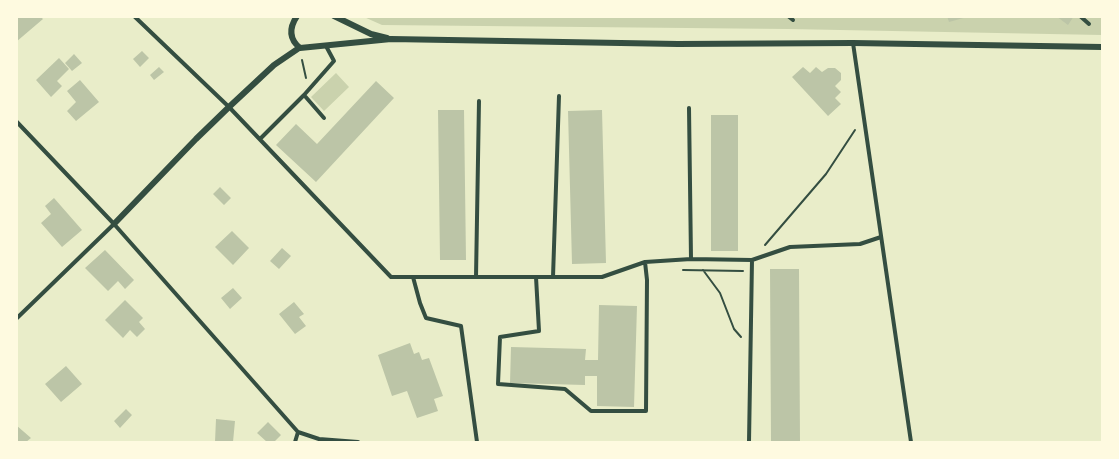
<!DOCTYPE html>
<html>
<head>
<meta charset="utf-8">
<style>
  body { margin:0 }
  #map { position:relative; width:1119px; height:459px; overflow:hidden; background:#e9edc9; font-family:"Fira Sans",sans-serif }
  canvas { display:block }
  .frame { position:absolute; inset:0; border:18px solid #fefae0; pointer-events:none }
</style>
</head>
<body>
<div id="map">
<canvas width="1119" height="459"></canvas>
<div class="frame"></div>
</div>
<script>
const g = document.querySelector('canvas').getContext('2d');
g.lineJoin = 'round';
function fillPath(path, color) {
  g.fillStyle = color;
  g.fill(path, 'evenodd');
}
function stroke(path, color, width, dash) {
  g.strokeStyle = color;
  g.lineWidth = width;
  g.lineCap = dash ? 'butt' : 'round';
  g.setLineDash(dash || []);
  g.stroke(path);
}
fillPath(new Path2D(`
  M1102,16V35L788,29L382,25L364,17Z
  M336,73L349,87L324,111L311,97Z`), '#cad2ad');
fillPath(new Path2D(`
  M16,16H40L43,19L16,42Z
  M947,16H967V17L949,22Z
  M1056,16H1074L1068,25Z
  M142,51L149,58L140,67L133,59Z
  M74,54L82,63L72,71L65,63Z
  M59,58L69,69L57,81L62,86L51,97L36,80Z
  M159,67L164,72L154,80L150,75Z
  M803,67L810,73L816,67L822,72L828,68H835L841,73V80L835,86L841,92L835,98L841,104L828,116L792,77Z
  M80,80L99,102L76,121L67,111L76,102L67,91Z
  M376,81L394,98L316,182L276,145L296,124L317,144Z
  M438,110H464L466,260H440Z
  M602,110L606,263L572,264L568,111Z
  M711,115H738V251H711Z
  M220,187L231,198L224,205L213,194Z
  M54,198L82,230L62,247L41,223L51,214L45,206Z
  M232,231L249,248L233,265L215,247Z
  M282,248L291,256L279,269L270,261Z
  M105,250L134,280L125,289L118,281L108,291L85,268Z
  M770,269H799L800,442H771Z
  M233,288L242,298L230,309L221,298Z
  M125,300L143,318L139,322L145,329L137,337L130,330L123,338L105,320Z
  M294,302L304,314L299,317L306,326L295,334L279,314Z
  M599,305L637,306L634,407L597,406V376H585V385L510,383L511,347L586,349L585,360H598Z
  M410,343L414,354L419,352L422,360L429,358L443,396L434,399L438,411L417,418L407,391L392,396L378,355Z
  M66,366L82,384L61,402L45,384Z
  M126,409L132,415L120,428L114,421Z
  M216,419L235,421L233,442H215Z
  M268,422L281,435L274,442H267L257,433Z
  M16,425L31,438L26,442H16Z`), '#bcc5a7');
stroke(new Path2D(`
  M302,60L306,78
  M765,245L826,174L855,130
  M683,270L743,271
  M703,270L720,293L734,329L741,337`), '#344e41', 2);
stroke(new Path2D(`
  M134,16L229,107L391,277H602L645,262L691,259L752,260L790,247L860,244L881,237
  M788,16L793,20
  M1080,16L1089,24
  M853,43L911,442
  M689,108L691,259
  M324,118L304,95L334,61L326,46
  M16,121L114,224L298,432L319,439L358,442
  M260,139L304,95
  M413,277L420,303L426,318L461,326L477,442
  M476,277L479,101
  M536,277L539,331L500,337L498,384L565,389L591,411H646L647,280L645,262
  M553,277L559,96
  M16,319L114,224
  M295,442L298,432
  M749,442L752,260`), '#344e41', 4);
stroke(new Path2D(`
  M297,16C289,28 289,39 300,48L391,39L678,44L853,43L1102,47
  M334,16L371,34L387,38
  M114,224L196,139L229,107L274,65L299,48`), '#344e41', 6);
</script>
</body>
</html>
